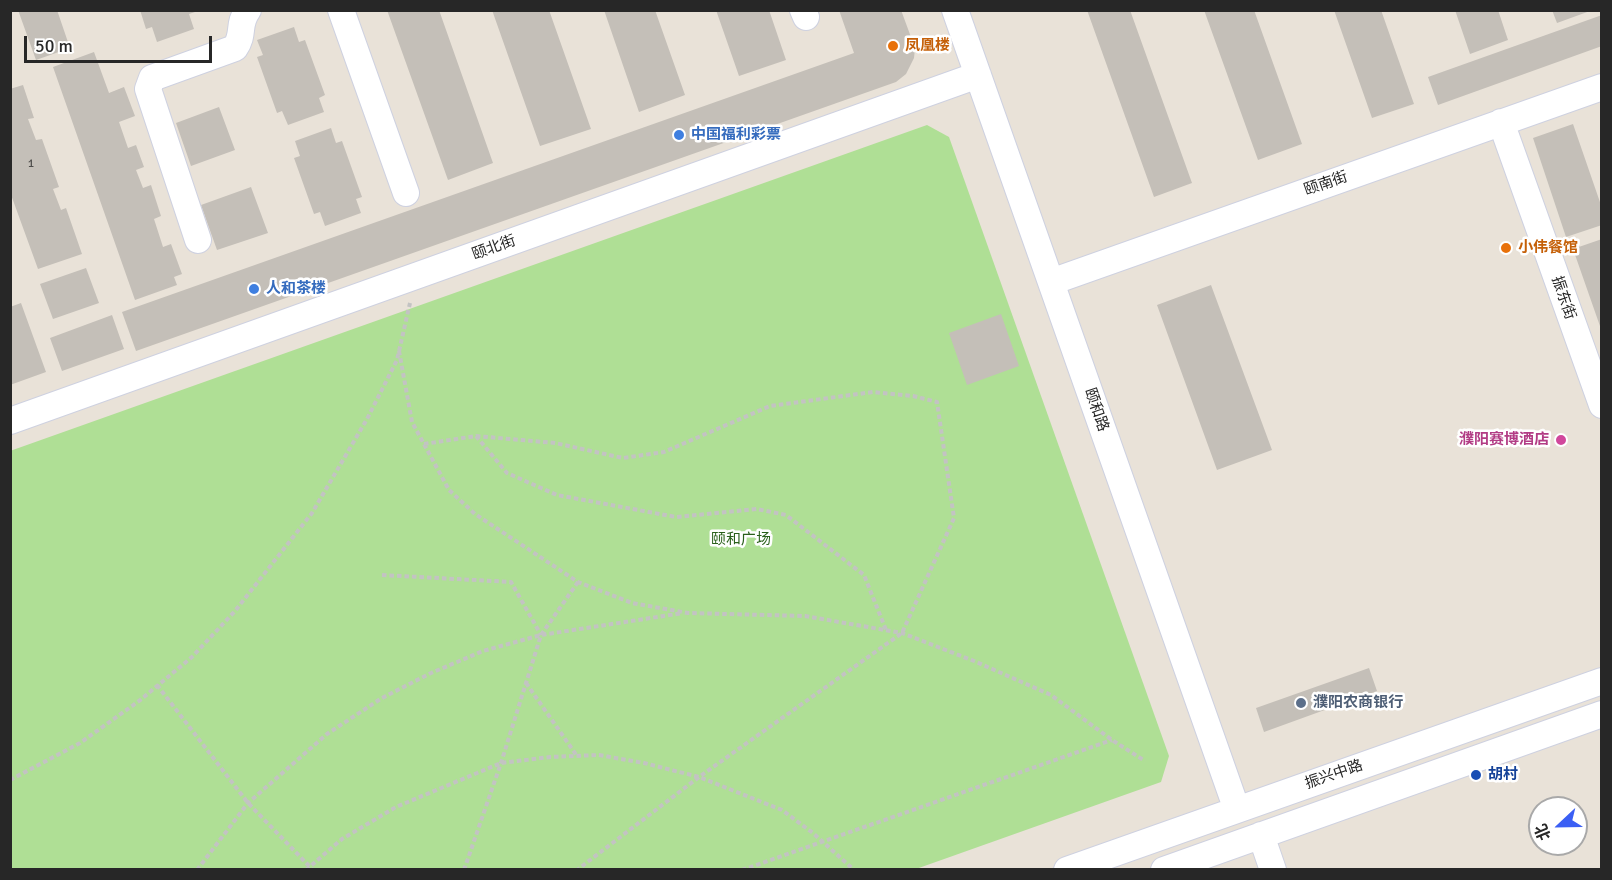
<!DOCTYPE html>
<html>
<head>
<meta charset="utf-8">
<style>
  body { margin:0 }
  #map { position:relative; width:1612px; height:880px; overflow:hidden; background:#e9e2d8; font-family:Signika,"Noto Sans SC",sans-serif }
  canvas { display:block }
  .frame { position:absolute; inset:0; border:12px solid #272727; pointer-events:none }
  .north { position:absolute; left:1528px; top:796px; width:60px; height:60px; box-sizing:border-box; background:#fff; border:2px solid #a9a9a9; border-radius:50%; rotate:248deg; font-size:16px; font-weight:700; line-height:24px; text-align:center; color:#272727 }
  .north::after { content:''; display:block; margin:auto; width:21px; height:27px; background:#3b5ff4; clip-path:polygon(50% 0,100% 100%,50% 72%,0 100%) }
  .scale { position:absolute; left:24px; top:36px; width:188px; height:27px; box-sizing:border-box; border:3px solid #272727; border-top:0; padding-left:8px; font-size:18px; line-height:21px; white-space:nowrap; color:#272727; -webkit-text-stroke:4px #fff; paint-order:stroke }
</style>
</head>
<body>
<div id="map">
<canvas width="1612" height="880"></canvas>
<div class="frame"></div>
<div class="north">北</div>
<div class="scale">50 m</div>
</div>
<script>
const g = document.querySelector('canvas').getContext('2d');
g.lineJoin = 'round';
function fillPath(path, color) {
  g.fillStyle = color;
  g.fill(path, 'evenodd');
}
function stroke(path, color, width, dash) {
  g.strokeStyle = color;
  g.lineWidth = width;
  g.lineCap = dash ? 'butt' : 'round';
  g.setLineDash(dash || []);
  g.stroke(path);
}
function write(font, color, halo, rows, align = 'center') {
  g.font = font + ' Signika,"Noto Sans SC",sans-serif';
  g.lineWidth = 5;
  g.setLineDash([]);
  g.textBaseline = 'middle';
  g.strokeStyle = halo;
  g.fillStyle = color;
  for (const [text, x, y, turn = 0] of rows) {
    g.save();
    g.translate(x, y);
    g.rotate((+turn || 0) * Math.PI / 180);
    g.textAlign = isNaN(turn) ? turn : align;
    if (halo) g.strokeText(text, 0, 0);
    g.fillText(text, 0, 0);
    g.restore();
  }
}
fillPath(new Path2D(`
  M927,125L949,137L1169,756L1161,782L916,869H11L10,451Z`), '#afdf95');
fillPath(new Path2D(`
  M18,10H57L70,48L36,60Z
  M140,10H194L195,12L189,14L194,29L157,42L152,27L146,29Z
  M387,10H439L493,163L448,180Z
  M492,10H549L591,129L540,146Z
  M604,10H655L685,95L639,112Z
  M716,10H769L786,60L739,76Z
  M839,10H901L915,48L914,58L906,74L896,82L136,351L122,312L854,53Z
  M1087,10H1130L1192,183L1154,197Z
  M1204,10H1254L1302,144L1258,160Z
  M1334,10H1381L1414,104L1372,118Z
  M1455,10H1498L1508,40L1470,54Z
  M1552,10H1590V11L1557,23Z
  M1602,15V46L1438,105L1428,77Z
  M294,27L299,42L305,40L325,95L319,98L324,112L288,125L282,111L277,113L257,57L263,55L257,40Z
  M94,52L109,93L124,87L135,116L119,122L128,148L136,145L144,167L136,170L143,188L151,185L161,216L154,219L163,247L171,244L182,274L174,277L177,285L135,300L53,67Z
  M23,85L34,118L28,119L36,140L42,139L59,187L53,189L61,210L66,208L82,254L38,269L10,192V89Z
  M219,107L235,150L191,166L176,123Z
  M1573,124L1602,208V225L1566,237L1533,138Z
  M331,128L336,143L342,141L362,197L356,199L361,213L325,226L320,212L314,214L294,158L300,156L295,141Z
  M251,187L268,233L217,250L201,205Z
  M1602,239V329H1601L1573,249Z
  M86,268L99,303L53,319L40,284Z
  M1211,285L1272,450L1217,470L1157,305Z
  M21,303L46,372L10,385V307Z
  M1001,314L1019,366L967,385L949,333Z
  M112,315L124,349L62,371L50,338Z
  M1369,668L1377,691L1264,732L1256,708Z`), '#c4bfb8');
const minor = new Path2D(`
  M341,10L406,193
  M803,10L806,17
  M955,10L1237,810
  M1501,122L1602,405
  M198,240L148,89L152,78L235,48C245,34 237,24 248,10
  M1051,282L1602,87
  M10,421L978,75
  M1261,835L1273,870
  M1067,870L1602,681
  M1164,870L1602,714`);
stroke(minor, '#ced1e0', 28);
stroke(new Path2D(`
  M399,351L412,422L449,490L475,514L578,582L632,603L688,613L805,616L902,633L974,661L1051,695L1112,740L1145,761
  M476,436L507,473L557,495L676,517L757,509L786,515L864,575L886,630
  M424,444L476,436L555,443L623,458L664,452L770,406L873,392L913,396L937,402L954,518L902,633L699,777L577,870
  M382,575L511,582L541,635
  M526,683L577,756
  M157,685L248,803L313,870
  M10,780L80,743L139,701L192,657L235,611L312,513L367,419L397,360L410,303
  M197,870L248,803L327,734L382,698L431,673L483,651L541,635L683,613
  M306,870L342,839L396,807L501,763L550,757L599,755L644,763L699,777L782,810L813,833L854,870
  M464,870L501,763L541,635L578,582
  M742,870L1112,740`), '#c3c3c3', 4, [4.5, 3]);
stroke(minor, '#fff', 26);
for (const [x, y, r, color] of [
  [893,46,6,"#e8710a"],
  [679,135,6,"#3f7fe0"],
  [1506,248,6,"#e8710a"],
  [254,289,6,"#3f7fe0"],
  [1561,440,6,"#d1479c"],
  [1301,703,6,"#5c6f8a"],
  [1476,775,6,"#1a4fb4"]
]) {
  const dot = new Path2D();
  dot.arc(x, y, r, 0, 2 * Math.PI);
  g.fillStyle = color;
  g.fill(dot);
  stroke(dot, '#fff', 2);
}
write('12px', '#4e4d4b', null, [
  ["1",31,164]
]);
write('bold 15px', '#c56008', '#fff', [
  ["凤凰楼",905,46],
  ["小伟餐馆",1518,248]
], 'left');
write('bold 15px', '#366cbe', '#fff', [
  ["中国福利彩票",691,135],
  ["人和茶楼",266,289]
], 'left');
write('15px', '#272727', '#fff', [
  ["颐南街",1326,184,-19],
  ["颐北街",494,248,-20],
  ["振东街",1563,298,71],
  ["颐和路",1096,410,71],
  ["振兴中路",1334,775,-19]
]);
write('bold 15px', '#b23c85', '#fff', [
  ["濮阳赛博酒店",1549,440]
], 'right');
write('15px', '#2a601b', '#fff', [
  ["颐和广场",741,540]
]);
write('bold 15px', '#4e5e75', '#fff', [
  ["濮阳农商银行",1313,703]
], 'left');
write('bold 15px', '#164399', '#fff', [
  ["胡村",1488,775]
], 'left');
</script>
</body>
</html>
